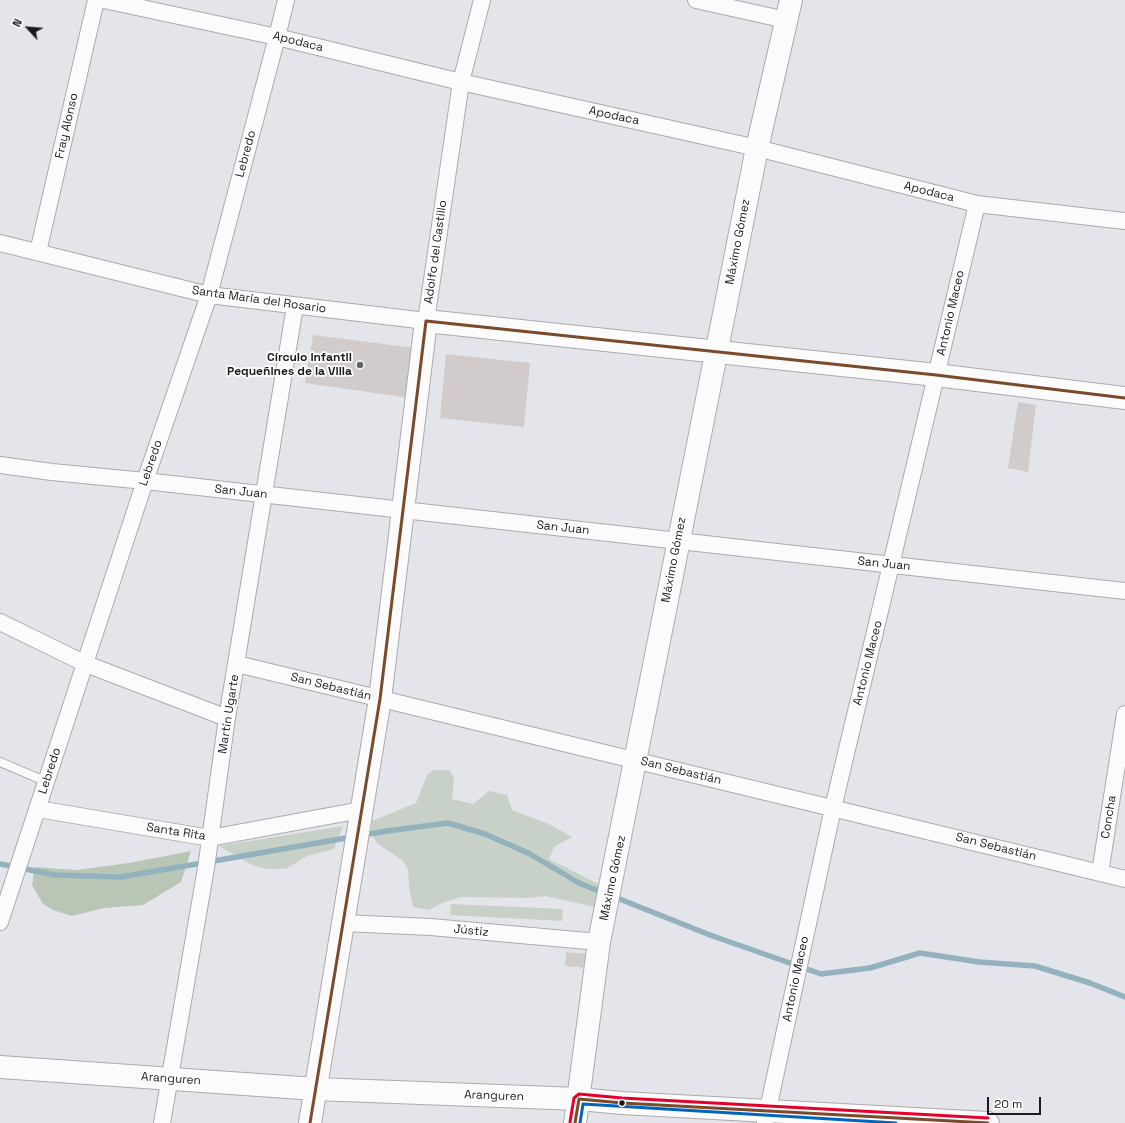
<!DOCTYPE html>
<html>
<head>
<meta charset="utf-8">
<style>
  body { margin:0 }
  #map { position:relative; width:1125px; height:1123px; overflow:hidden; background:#e4e5ea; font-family:"Space Grotesk",sans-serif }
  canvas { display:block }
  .north { position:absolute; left:8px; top:8px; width:40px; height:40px; -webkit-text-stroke:3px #fff; paint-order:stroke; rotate:296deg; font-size:11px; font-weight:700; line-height:16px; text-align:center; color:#1a1b1e }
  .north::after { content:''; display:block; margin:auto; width:14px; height:18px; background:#1a1b1e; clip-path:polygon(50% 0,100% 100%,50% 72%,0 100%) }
  .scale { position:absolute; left:987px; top:1097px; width:54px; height:18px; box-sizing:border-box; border:2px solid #1a1b1e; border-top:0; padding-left:5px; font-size:12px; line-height:14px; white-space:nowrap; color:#1a1b1e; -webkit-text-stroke:3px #fff; paint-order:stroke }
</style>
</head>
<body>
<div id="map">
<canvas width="1125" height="1123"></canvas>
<div class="north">N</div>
<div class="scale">20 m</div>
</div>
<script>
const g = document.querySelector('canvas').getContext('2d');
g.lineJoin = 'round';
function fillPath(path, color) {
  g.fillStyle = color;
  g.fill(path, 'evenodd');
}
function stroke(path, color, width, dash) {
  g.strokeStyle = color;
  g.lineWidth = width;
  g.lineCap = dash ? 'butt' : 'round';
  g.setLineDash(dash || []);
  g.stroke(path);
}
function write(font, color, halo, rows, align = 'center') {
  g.font = font + ' "Space Grotesk",sans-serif';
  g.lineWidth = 3.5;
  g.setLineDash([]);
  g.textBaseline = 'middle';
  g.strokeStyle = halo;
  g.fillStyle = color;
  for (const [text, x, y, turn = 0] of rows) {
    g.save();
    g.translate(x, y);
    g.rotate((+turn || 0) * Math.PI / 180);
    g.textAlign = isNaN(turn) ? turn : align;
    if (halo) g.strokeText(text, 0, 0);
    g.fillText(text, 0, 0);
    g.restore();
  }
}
fillPath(new Path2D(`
  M434,770H449L454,778L452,799L473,804L489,791L507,795L512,810L549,824L572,837L554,847L549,859L603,886L599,908L545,896L528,898L461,897L442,903L429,910L413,907L409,886L408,869L403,861L378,844L371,834L372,821L416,803L427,775Z
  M343,826L334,849L307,856L286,869H266L252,865L219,846Z
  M451,904L563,909L562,921L450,915Z`), '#c8d1c8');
fillPath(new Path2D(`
  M191,851L181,882L143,905L104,908L72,916L53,910L43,904L32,885L35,867L76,870L129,863Z`), '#b9c6b6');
stroke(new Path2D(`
  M363,835L387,831L448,823L485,834L530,854L579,883L604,893
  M0,864L55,875L121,877L352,837
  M612,896L710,935L821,974L870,968L920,953L979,962L1035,966L1090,983L1125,997`), '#93b2be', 5.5);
fillPath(new Path2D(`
  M313,335L415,348L410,398L305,383Z
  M446,354L530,363L524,427L440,418Z
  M1018,402L1036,405L1028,472L1008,468Z
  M566,952L589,954L587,968L565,966Z`), '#d2cbcb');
const lane = new Path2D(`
  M0,762L47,782`);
const street = new Path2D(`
  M104,0L277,37L461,82L757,148L977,204L1125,221
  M696,0L786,20
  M0,243L209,295L426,321L461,82L482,0
  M38,252L96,0
  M0,465L52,472L145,481L1125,591
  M0,622L86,664L227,718
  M237,664L1125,879
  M38,809L210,838L361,810
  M1100,873L1125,714
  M0,922L145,481L209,295L277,37L286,0
  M343,923L431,927L599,942
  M162,1123L206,868L227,718L295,306
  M765,1123L833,808L977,204`);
const secondary = new Path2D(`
  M0,1067L316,1089L579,1099L622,1103L988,1123
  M310,1123L380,699L426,321L936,375L1125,398
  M575,1123L599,942L757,148L791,0`);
stroke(lane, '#aaabaf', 10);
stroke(street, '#aaabaf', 18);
stroke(secondary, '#aaabaf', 24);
stroke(lane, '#fbfbfc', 8);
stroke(street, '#fbfbfc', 16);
stroke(secondary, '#fbfbfc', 22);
stroke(new Path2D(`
  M310,1123L380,699L426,321L936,375L1125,398
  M575,1123L579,1099L622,1103L988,1123`), '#7a4b2a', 3);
stroke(new Path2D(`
  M580,1123L583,1104L896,1123`), '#0065bd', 3);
stroke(new Path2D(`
  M570,1122L574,1098L579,1094L622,1098L988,1118`), '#e4002b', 3);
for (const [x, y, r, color] of [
  [360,365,4,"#616265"],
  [622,1103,3.5,"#1a1b1e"]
]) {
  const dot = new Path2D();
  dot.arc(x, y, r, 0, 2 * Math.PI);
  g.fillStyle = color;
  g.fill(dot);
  stroke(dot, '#fff', 1.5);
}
write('12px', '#1a1b1e', '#fff', [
  ["Apodaca",298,42,14],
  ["Apodaca",614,116,12],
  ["Fray Alonso",67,126,-77],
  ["Lebredo",246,154,-75],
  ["Apodaca",929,192,14],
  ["Máximo Gómez",738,242,-79],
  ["Adolfo del Castillo",436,252,-82],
  ["Santa María del Rosario",259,300,8],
  ["Antonio Maceo",951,313,-77],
  ["Lebredo",151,463,-71],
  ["San Juan",241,492,6],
  ["San Juan",563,528,6],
  ["Máximo Gómez",674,560,-79],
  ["San Juan",884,564,6],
  ["Antonio Maceo",868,663,-76],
  ["San Sebastián",331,687,14],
  ["Martín Ugarte",229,714,-81],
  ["Lebredo",50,771,-72],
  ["San Sebastián",681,771,14],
  ["Concha",1109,817,-81],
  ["Santa Rita",176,832,9],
  ["San Sebastián",996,847,14],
  ["Máximo Gómez",613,878,-78],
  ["Jústiz",471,931,6],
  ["Antonio Maceo",796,979,-78],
  ["Aranguren",171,1079,4],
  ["Aranguren",494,1096,2]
]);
write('bold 12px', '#1a1b1e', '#fff', [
  ["Círculo Infantil",352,358],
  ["Pequeñines de la Villa",352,372]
], 'right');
</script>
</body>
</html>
